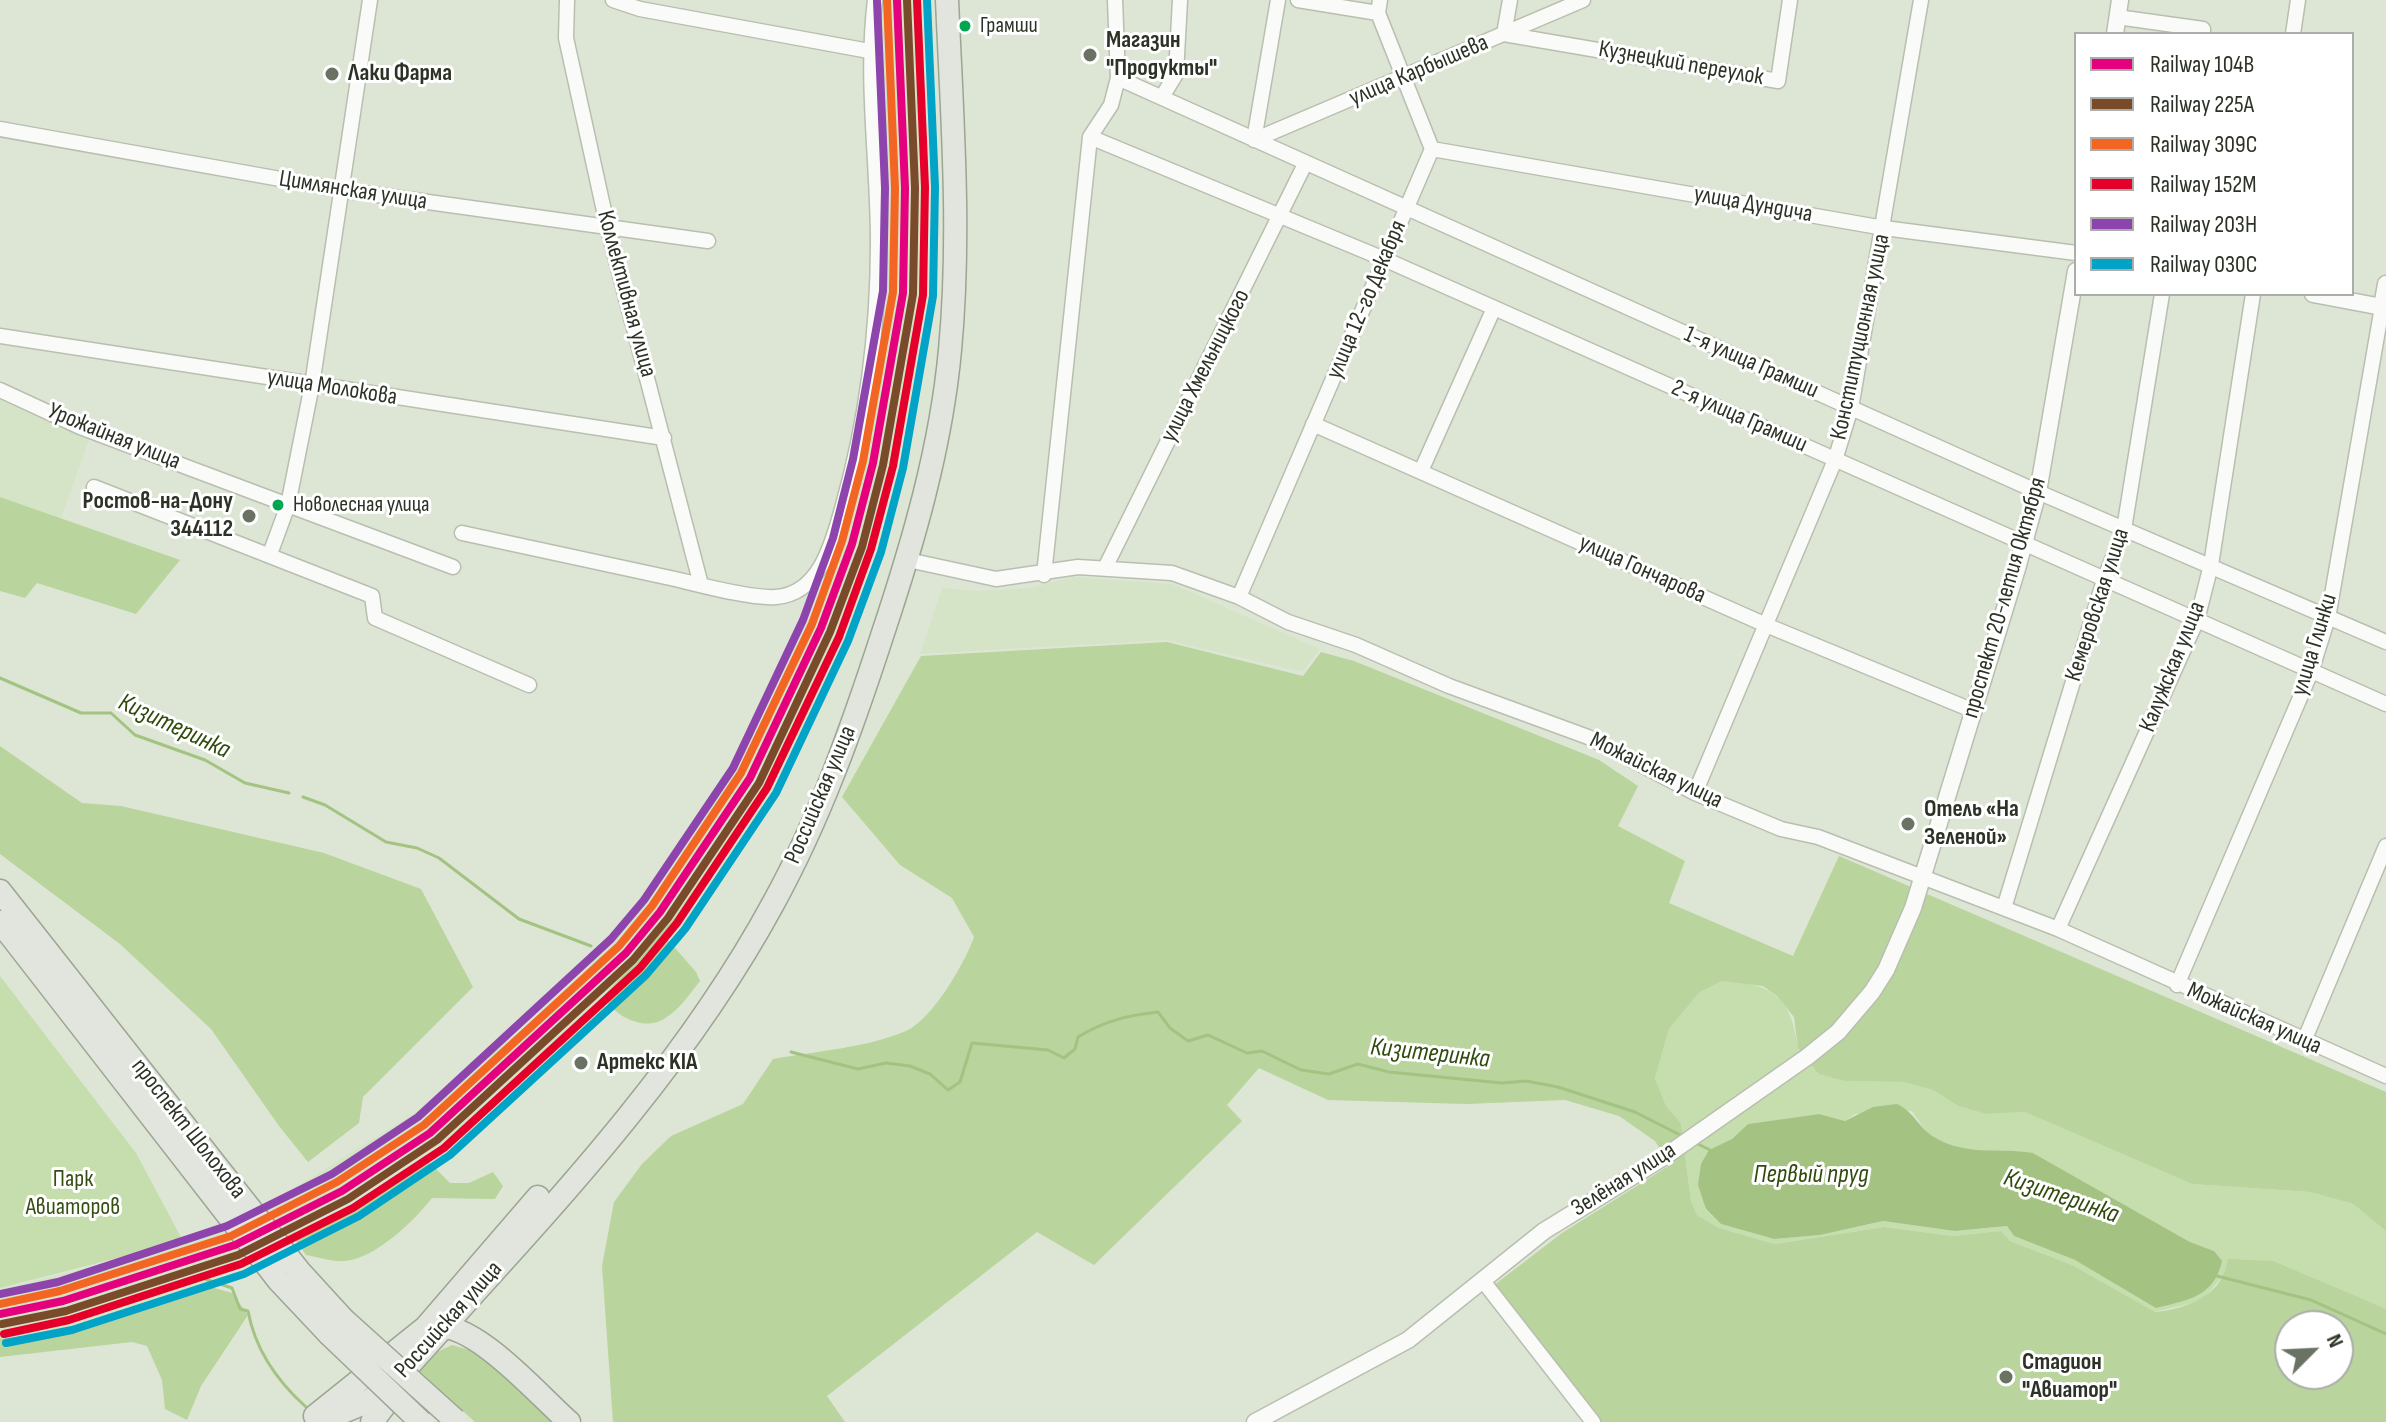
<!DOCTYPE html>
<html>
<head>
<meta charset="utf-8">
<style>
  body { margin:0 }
  #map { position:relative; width:2386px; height:1422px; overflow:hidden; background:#dde6d4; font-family:"Sofia Sans Condensed",sans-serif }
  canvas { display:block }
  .legend { position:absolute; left:2074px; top:32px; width:280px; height:264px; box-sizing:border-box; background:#fff; border:2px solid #abada8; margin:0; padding:10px 14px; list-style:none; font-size:24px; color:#2c3326 }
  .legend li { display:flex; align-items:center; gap:16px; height:40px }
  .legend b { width:40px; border:2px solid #abada8 }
  .north { position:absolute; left:2274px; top:1310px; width:80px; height:80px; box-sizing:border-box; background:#fff; border:2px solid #abada8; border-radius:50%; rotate:66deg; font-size:22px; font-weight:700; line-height:32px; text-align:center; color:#2c3326 }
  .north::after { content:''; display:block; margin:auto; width:28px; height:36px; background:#6a7263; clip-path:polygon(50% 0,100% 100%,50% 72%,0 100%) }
</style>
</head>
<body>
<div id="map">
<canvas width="2386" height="1422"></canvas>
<ul class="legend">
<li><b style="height:10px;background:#e5007d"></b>Railway 104В</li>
<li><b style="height:10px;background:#7a4b2a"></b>Railway 225А</li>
<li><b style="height:10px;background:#f26522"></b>Railway 309С</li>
<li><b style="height:10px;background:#e4002b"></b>Railway 152М</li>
<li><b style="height:10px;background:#8e44ad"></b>Railway 203Н</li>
<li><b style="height:10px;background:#02a3c6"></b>Railway 030C</li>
</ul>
<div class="north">N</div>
</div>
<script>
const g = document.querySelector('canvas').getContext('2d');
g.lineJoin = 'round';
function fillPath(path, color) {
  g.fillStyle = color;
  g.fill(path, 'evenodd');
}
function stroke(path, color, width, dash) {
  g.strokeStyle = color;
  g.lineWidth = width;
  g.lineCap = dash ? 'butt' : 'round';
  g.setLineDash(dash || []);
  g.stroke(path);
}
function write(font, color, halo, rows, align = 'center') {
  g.font = font + ' "Sofia Sans Condensed",sans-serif';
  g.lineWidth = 6;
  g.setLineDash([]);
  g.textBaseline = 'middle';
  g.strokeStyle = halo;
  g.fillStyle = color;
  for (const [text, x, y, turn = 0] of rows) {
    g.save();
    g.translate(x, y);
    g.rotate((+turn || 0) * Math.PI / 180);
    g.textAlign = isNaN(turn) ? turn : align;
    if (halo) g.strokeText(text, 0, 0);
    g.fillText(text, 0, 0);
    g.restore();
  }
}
fillPath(new Path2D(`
  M874,0H921L924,84L921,274L899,444L861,590L805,722L765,800L682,921L564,1052L440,1145L141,1325L0,1345V1289L133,1257L272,1202L416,1112L550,1008L657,891L746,756L816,603L843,511L882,269Z
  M0,397L91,434L61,518L0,497Z
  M1072,577L1172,584L1320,649L1302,672L1167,640L920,654L942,588L978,591L1030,588Z`), '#d5e4c6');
fillPath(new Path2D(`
  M0,976L136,1153L183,1241L0,1288Z
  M1722,981C1773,983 1791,997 1798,1048L1845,1081L1903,1082L1933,1090L1958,1106L1986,1114L2025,1112L2192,1184L2310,1192L2353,1204L2386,1231V1309L2348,1295L2226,1272L2202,1301L2154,1312L2072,1265L2010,1241L2001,1231L1953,1236L1884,1227L1775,1244L1719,1228L1697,1215L1691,1201L1681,1123L1666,1106L1655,1078L1669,1029L1700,992ZM1912,1111C1918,1119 1924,1131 1932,1136C1962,1159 2000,1147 2033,1153L2190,1242L2214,1251L2075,1260L2014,1236L2007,1226L1955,1231L1883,1221L1820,1235L1774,1239L1721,1224L1705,1209L1709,1150L1732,1139L1748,1124L1819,1114L1845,1121L1855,1114Z`), '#c6deae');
fillPath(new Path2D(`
  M0,497L180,560L136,614L37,583L25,598L0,591Z
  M1167,642L1303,676L1321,652L1354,661L1599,760L1638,786L1618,826L1685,861L1669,903L1793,956L1839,856L2386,1092V1231L2353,1204L2310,1192L2192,1184L2025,1112L1986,1114L1958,1106L1933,1090L1903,1082L1845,1081L1819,1074L1798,1048L1794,1017L1777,996L1763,986L1722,981L1700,992L1669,1029L1655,1078L1666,1106L1681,1123L1691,1201L1697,1215L1719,1228L1775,1244L1884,1227L1953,1236L2001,1231L2010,1241L2072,1265L2155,1312C2188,1308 2222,1297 2228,1259L2273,1261L2386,1309V1422H1592L1489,1289L1562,1233L1670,1165L1655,1141L1619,1116L1565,1100L1466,1104L1328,1100L1259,1068L1227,1105L1242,1121L1094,1265L1037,1232L827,1396L845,1422H613L602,1266L614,1202L642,1164L671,1136L743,1104L773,1059C816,1051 866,1048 906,1031C932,1020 965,963 974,937L952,898L900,865L842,797L921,656ZM2290,1326H2338V1374H2290Z
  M0,746L82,803L121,806L324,853L421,889L473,987L363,1097L359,1123L308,1162L279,1126L211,1029L120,944L0,854Z
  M742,821L746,824L668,940L696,972L700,981C689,995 679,1010 664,1019C643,1032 614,1015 603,997L675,917Z
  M429,1162L450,1183H469L493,1172L503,1186L495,1199L432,1198C414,1221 376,1258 345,1261C332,1262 318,1257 306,1255L295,1239Z
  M211,1287L232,1293L248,1315L201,1386L187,1420L165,1409L162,1380L147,1346L132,1342L0,1357V1339L71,1330Z
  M452,1345L476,1352L555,1422H475L419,1371L437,1352Z`), '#b9d49d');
fillPath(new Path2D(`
  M1897,1104C1914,1112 1919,1128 1934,1137C1967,1157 1999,1147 2033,1153L2190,1242L2214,1251L2222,1261C2214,1297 2188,1300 2156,1308L2075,1260L2014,1236L2007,1226L1955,1231L1883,1221L1820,1235L1774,1239L1721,1224L1706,1209L1698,1185L1701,1164L1709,1150L1732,1139L1748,1124L1819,1114L1845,1121L1873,1107Z`), '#a4c382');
stroke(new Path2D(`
  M0,678L81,713H111L135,735L205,760L245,783L289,793
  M303,797L325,805L386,842L417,848L439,858L519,919L591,946
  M791,1052L858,1069L886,1063L910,1066L930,1074L948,1090L960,1082L972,1043L1048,1050L1064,1058L1075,1049L1078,1037C1104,1021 1129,1015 1158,1012L1170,1028L1188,1041L1208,1035L1247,1053L1262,1051L1301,1070L1329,1074L1358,1064L1389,1072L1502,1083L1526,1081L1558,1087L1635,1112L1684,1137
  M1694,1142L1712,1151
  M2217,1276L2311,1300L2386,1334
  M205,1279L232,1288L240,1309L248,1311C255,1349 277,1381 306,1407`), '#a4c382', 3);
const minor = new Path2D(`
  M567,0L566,38L608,229L701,585
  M613,0L640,9L869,51
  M1298,0L1378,13
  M1510,0L1504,34L1778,81L1790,0
  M2117,17L2203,29V34
  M2293,34L2298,0
  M1118,78L2038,492L2386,642
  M1162,97L1176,74L1180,0
  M0,129L342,190L708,241
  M1090,137L1384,259L2386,704
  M1254,140L1583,0
  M1254,140L1278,0
  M1432,149L1884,228L2076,253
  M0,336L664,438
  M0,390L80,427L453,567
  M1313,424L1766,625L1974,711
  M1421,471L1494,308
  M94,487L372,596L375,618L529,685
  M462,533C533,549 604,564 675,579C700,585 752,599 776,597C821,594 833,540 843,505C867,419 878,331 878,242C878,161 865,80 875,0
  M270,554L288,505L312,385L370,0
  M908,560L996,579L1078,567L1172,573L1239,597L1288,622L1356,645L1449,686L1588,737L1695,793L1781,829L1818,837L2058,929L2386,1076
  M1105,568L1305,164
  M1044,575L1090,137L1111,105L1118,78L1115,0
  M1239,597L1432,149L1378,13L1380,0
  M1695,793L1835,460L1851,408L1921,0
  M2004,908L2104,580L2124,529L2162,294
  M2058,929L2197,620L2211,565L2253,294
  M2177,985L2311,672L2328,618L2382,307L2386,308
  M2304,1041L2386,846
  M1483,1281L1593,1422`);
const tertiary = new Path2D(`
  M2115,34L2120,0
  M2313,294L2382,307L2386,284
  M1255,1422L1408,1340L1544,1231L1667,1155L1807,1057L1838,1032L1872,992L1886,970L1913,908L2017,569L2038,492L2076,271`);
const primary = new Path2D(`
  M0,891L300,1272L343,1319
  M0,922L279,1281L329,1334
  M433,1326C476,1322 537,1394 569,1422
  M315,1416L426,1327L538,1197
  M319,1422L369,1401L393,1383C528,1232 677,1082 774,902C820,818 852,728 882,636C913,543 941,448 950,350C961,234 952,116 947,0
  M372,1422L394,1393`);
stroke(minor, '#b8bfb0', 17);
stroke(tertiary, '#b8bfb0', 19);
stroke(primary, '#9ca593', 25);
stroke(minor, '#fafbf9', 14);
stroke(tertiary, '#fafbf9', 16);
stroke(primary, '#e1e5dd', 22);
const primaryBridge = new Path2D(`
  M343,1319L455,1420
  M329,1334L421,1422`);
stroke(primaryBridge, '#9ca593', 25, []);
stroke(primaryBridge, '#e1e5dd', 22);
stroke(new Path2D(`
  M0,1314L63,1301L235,1245L342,1191L430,1133L626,953L660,912L750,778L821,628L852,544L873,463L903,293L905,188L897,0`), '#e5007d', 8);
stroke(new Path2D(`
  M2,1324L66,1311L238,1255L348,1199L437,1140L633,960L668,918L759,783L830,632L862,547L883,465L913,294L915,188L907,0`), '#7a4b2a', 8);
stroke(new Path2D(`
  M0,1304L60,1291L231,1236L337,1182L424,1125L619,946L652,906L741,773L812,624L842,541L863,461L893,292L895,188L887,0`), '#f26522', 8);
stroke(new Path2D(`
  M4,1334L69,1320L241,1264L353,1208L444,1148L640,968L677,923L767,788L839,637L871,549L893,466L923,295L925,187L917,0`), '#e4002b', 8);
stroke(new Path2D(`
  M0,1294L58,1282L227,1226L332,1174L418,1117L611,939L644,900L733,768L803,620L833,538L853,459L883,291L885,188L877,1`), '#8e44ad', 8);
stroke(new Path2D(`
  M6,1343L72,1330L244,1274L359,1216L450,1155L646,975L685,929L776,793L848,641L881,552L903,468L933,296L935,187L927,0`), '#02a3c6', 8);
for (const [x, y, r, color] of [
  [965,26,7,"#00a651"],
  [1090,55,8,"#6a7263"],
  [332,74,8,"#6a7263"],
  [278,505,7,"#00a651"],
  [249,516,8,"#6a7263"],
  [1908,824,8,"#6a7263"],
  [581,1063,8,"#6a7263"],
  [2006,1377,8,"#6a7263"]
]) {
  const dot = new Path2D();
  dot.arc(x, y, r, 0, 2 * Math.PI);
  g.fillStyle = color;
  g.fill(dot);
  stroke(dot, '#fff', 3);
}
write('22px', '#2c3326', '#fff', [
  ["Грамши",980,26],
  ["Новолесная улица",293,505]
], 'left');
write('bold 24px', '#2c3326', '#fff', [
  ["Магазин",1106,41],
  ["\"Продукты\"",1106,69],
  ["Лаки Фарма",348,74],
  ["Ростов-на-Дону",233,502,"right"],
  ["344112",233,530,"right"],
  ["Отель «На",1924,810],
  ["Зеленой»",1924,838],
  ["Артекс KIA",597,1063],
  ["Стадион",2022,1363],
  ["\"Авиатор\"",2022,1391]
], 'left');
write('24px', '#2c3326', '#fff', [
  ["Кузнецкий переулок",1681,64,10],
  ["улица Карбышева",1419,71,-23],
  ["Цимлянская улица",353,191,9],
  ["улица Дундича",1753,205,10],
  ["Коллективная улица",626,294,75],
  ["улица 12-го Декабря",1367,300,-67],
  ["Конституционная улица",1861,337,-78],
  ["1-я улица Грамши",1751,363,24],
  ["улица Хмельницкого",1206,366,-63],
  ["улица Молокова",332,388,9],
  ["2-я улица Грамши",1739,417,24],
  ["Урожайная улица",114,437,22],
  ["улица Гончарова",1642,570,24],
  ["проспект 20-летия Октября",2005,598,-74],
  ["Кемеровская улица",2098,605,-72],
  ["улица Глинки",2315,645,-73],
  ["Калужская улица",2173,667,-68],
  ["Можайская улица",1656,771,26],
  ["Российская улица",821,795,-67],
  ["Можайская улица",2254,1019,24],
  ["проспект Шолохова",188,1129,52],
  ["Зелёная улица",1624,1180,-32],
  ["Российская улица",449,1320,-48]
]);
write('24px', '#354e12', '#fff', [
  ["Парк",73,1180],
  ["Авиаторов",73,1208]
]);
write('italic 26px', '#314b0d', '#fff', [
  ["Кизитеринка",174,727,25],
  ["Кизитеринка",1430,1054,6],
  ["Первый пруд",1811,1175],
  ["Кизитеринка",2061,1197,19]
]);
</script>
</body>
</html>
